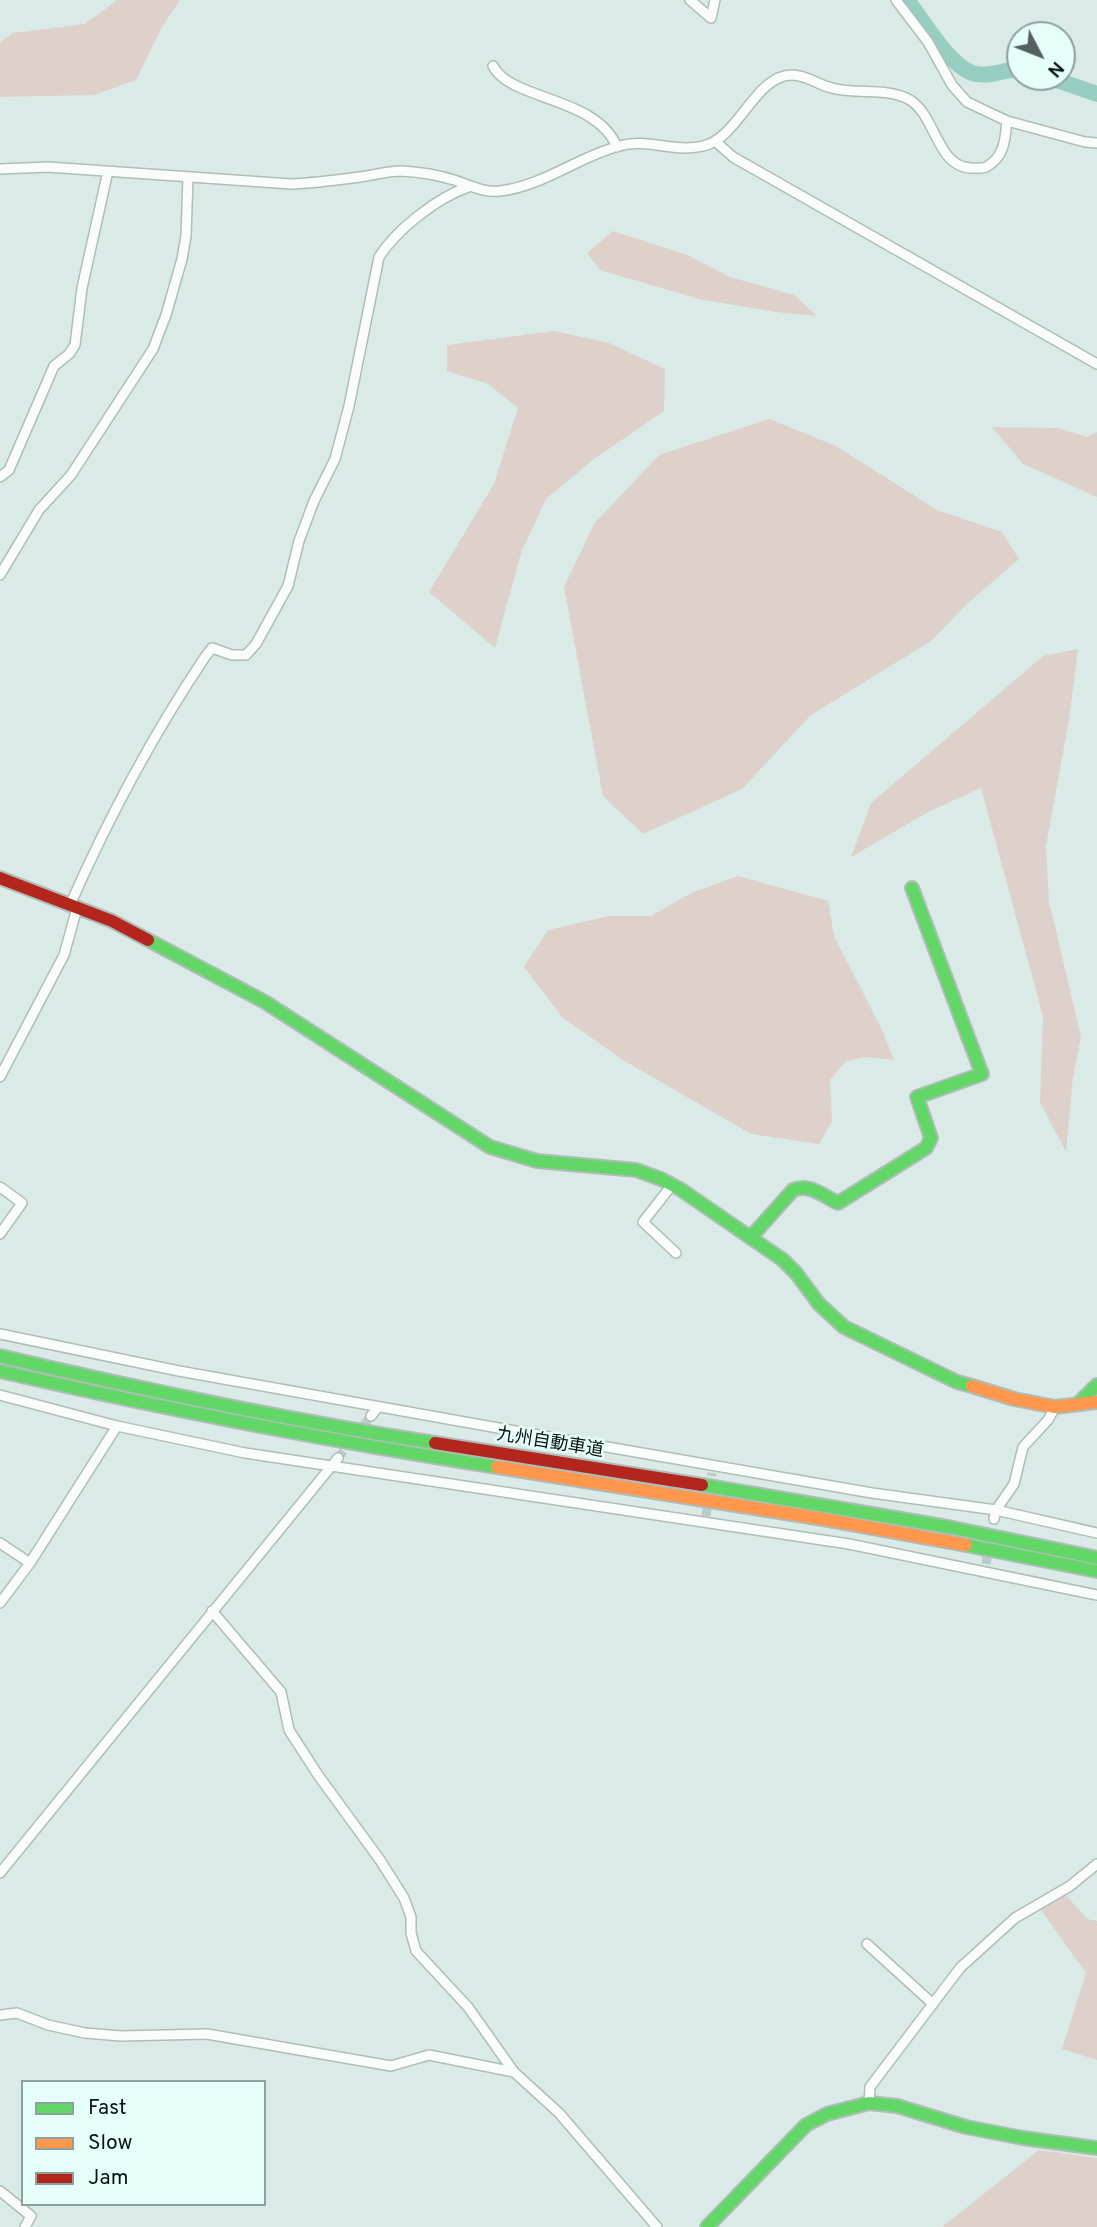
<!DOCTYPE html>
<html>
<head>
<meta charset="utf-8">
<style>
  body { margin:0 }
  #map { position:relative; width:1097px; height:2227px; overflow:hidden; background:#daebe7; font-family:Overpass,sans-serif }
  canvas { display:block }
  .legend { position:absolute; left:21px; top:2080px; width:245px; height:126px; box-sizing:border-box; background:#e5fef8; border:2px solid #8da19c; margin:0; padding:9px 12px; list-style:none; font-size:21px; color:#0a1513 }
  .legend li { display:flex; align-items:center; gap:14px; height:35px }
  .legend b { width:35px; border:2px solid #8da19c }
  .north { position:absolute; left:1006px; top:21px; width:70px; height:70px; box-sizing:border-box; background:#e5fef8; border:2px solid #8da19c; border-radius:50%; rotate:132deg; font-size:19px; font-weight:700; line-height:28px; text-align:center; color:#0a1513 }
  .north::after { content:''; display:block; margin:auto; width:24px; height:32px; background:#53605d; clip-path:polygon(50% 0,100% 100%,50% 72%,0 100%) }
</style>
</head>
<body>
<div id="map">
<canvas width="1097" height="2227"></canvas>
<ul class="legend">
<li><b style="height:9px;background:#63d668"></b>Fast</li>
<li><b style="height:9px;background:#ff974d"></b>Slow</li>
<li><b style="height:9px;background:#b3261e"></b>Jam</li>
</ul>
<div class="north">N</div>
</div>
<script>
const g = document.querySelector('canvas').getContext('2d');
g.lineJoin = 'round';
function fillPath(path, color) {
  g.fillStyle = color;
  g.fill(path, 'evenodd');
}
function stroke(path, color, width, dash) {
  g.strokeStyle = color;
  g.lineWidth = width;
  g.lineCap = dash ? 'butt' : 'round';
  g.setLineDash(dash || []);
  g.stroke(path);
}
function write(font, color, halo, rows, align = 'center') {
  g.font = font + ' Overpass,"Noto Sans JP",sans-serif';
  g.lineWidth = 5;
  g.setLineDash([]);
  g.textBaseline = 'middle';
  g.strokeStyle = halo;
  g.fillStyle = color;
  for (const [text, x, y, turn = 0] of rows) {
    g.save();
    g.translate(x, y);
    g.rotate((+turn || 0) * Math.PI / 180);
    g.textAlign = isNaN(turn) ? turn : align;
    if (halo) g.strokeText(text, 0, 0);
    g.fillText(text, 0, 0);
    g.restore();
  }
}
fillPath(new Path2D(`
  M117,0H180L162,27L136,80L94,95L0,97V42L13,33L85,24Z
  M613,231L687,255L730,277L794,295L817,316L776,312L699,299L600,270L587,253Z
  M554,331L609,343L665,369L664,411L594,459L546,499L521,553L495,648L429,592L494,484L518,408L488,384L447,371V345Z
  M769,419L836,446L937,510L1002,532L1019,559L967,604L931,641L811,715L742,789L643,834L603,796L564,587L594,524L659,455Z
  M992,427L1058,428L1088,437L1097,432V497L1023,464Z
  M1078,649L1069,720L1046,846L1049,901L1081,1037L1073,1077L1066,1152L1040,1102L1043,1016L981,788L930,811L851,857L871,803L1043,656Z
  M738,876L828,901L834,936L882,1030L894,1060L865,1057L846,1061L830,1080L832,1121L819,1144L751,1134L623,1060L563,1018L524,967L548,930L609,916H651L691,893Z
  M1064,1893L1087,1919L1097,1921V2060L1062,2049L1086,1973L1041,1910Z
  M1039,2150L1097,2158V2227H942Z`), '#ded0ca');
stroke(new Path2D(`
  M907,0C923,20 948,64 972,73C986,78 1006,70 1020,68
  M1048,77L1097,94`), '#98cec2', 16);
stroke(new Path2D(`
  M338,1458L371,1416
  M706,1516L712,1473
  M986,1564L994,1519`), '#bbcbc7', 9, [9, 4.5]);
const street = new Path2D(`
  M690,0L711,18L715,0
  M896,0L928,42L952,85L967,102L1007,121L1085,142L1097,143
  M493,66C511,101 596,96 617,147
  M715,141L733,157L1097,364
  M0,169L48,167L291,184C315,183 337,180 360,177C374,175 388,171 402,171C420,172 438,175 454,180C469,185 484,193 500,191C543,186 578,157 619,146C647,138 675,153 703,146C739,138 755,75 792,75C807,75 818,85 832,88C857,95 888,87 910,100C936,116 937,167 971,168C976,168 982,169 986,167C1005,157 1005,139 1007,121
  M0,477L9,470L54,366L69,354L75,345L82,288L108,171
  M0,575L39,510L71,475L153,349L166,315L182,259L186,236L188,177
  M70,905C108,819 152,736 205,657L212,648L232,655H246L256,644L288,586L299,541L314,501L335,459L349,406L379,257C397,229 437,198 468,187
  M0,1077L64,955L77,908
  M672,1185L643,1222L676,1253
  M0,1187L22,1203L0,1234
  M0,1334L179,1371L515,1431L872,1493L996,1510L1097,1533
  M0,1395L117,1426L245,1453L849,1544L1097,1595
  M371,1416L378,1407
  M994,1519L996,1510L1014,1484L1023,1447L1048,1420L1055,1407
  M0,1543L30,1563
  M0,1603L30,1563L117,1426
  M212,1611L281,1692L289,1730L318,1775L380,1860L404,1898L411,1917V1933L416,1951L468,2007L514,2072L559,2113L657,2227
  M0,1873L338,1458
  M867,1944L933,2004
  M0,2015L17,2013L48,2025L85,2033L121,2036L207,2034L391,2066L429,2055L514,2072
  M869,2103L870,2087L960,1968L1015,1918L1070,1886L1097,1864
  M0,2191L31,2216L25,2227`);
const fast = new Path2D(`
  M148,940L265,1002L490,1147L537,1161L636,1170L661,1179L680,1189L783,1260L796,1273L819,1304L844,1327L957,1382L972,1386
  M751,1237L793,1190C810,1183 823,1196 838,1203L926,1148L931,1138L917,1097L982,1074L912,888
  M0,1356C144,1390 289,1420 435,1443
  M0,1371C165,1409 330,1441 497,1467
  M1078,1404L1097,1385
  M702,1485L948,1527L1097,1558
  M966,1545L1097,1571
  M707,2227L806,2125L827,2114L869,2103L897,2106L966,2127L1023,2138L1097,2148`);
const slow = new Path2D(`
  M972,1386L1014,1399L1055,1407L1097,1402
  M497,1467L823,1519L966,1545`);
const jam = new Path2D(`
  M0,878L112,921L148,940
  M435,1443L702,1485`);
stroke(street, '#afbdb9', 12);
stroke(fast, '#afbdb9', 16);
stroke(slow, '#afbdb9', 16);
stroke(jam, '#afbdb9', 16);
stroke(street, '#f9fcfb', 9);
stroke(fast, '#63d668', 12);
stroke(slow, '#ff974d', 12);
stroke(jam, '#b3261e', 12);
write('18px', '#0a1513', '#e5fef8', [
  ["九州自動車道",550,1444,9]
]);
</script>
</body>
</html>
